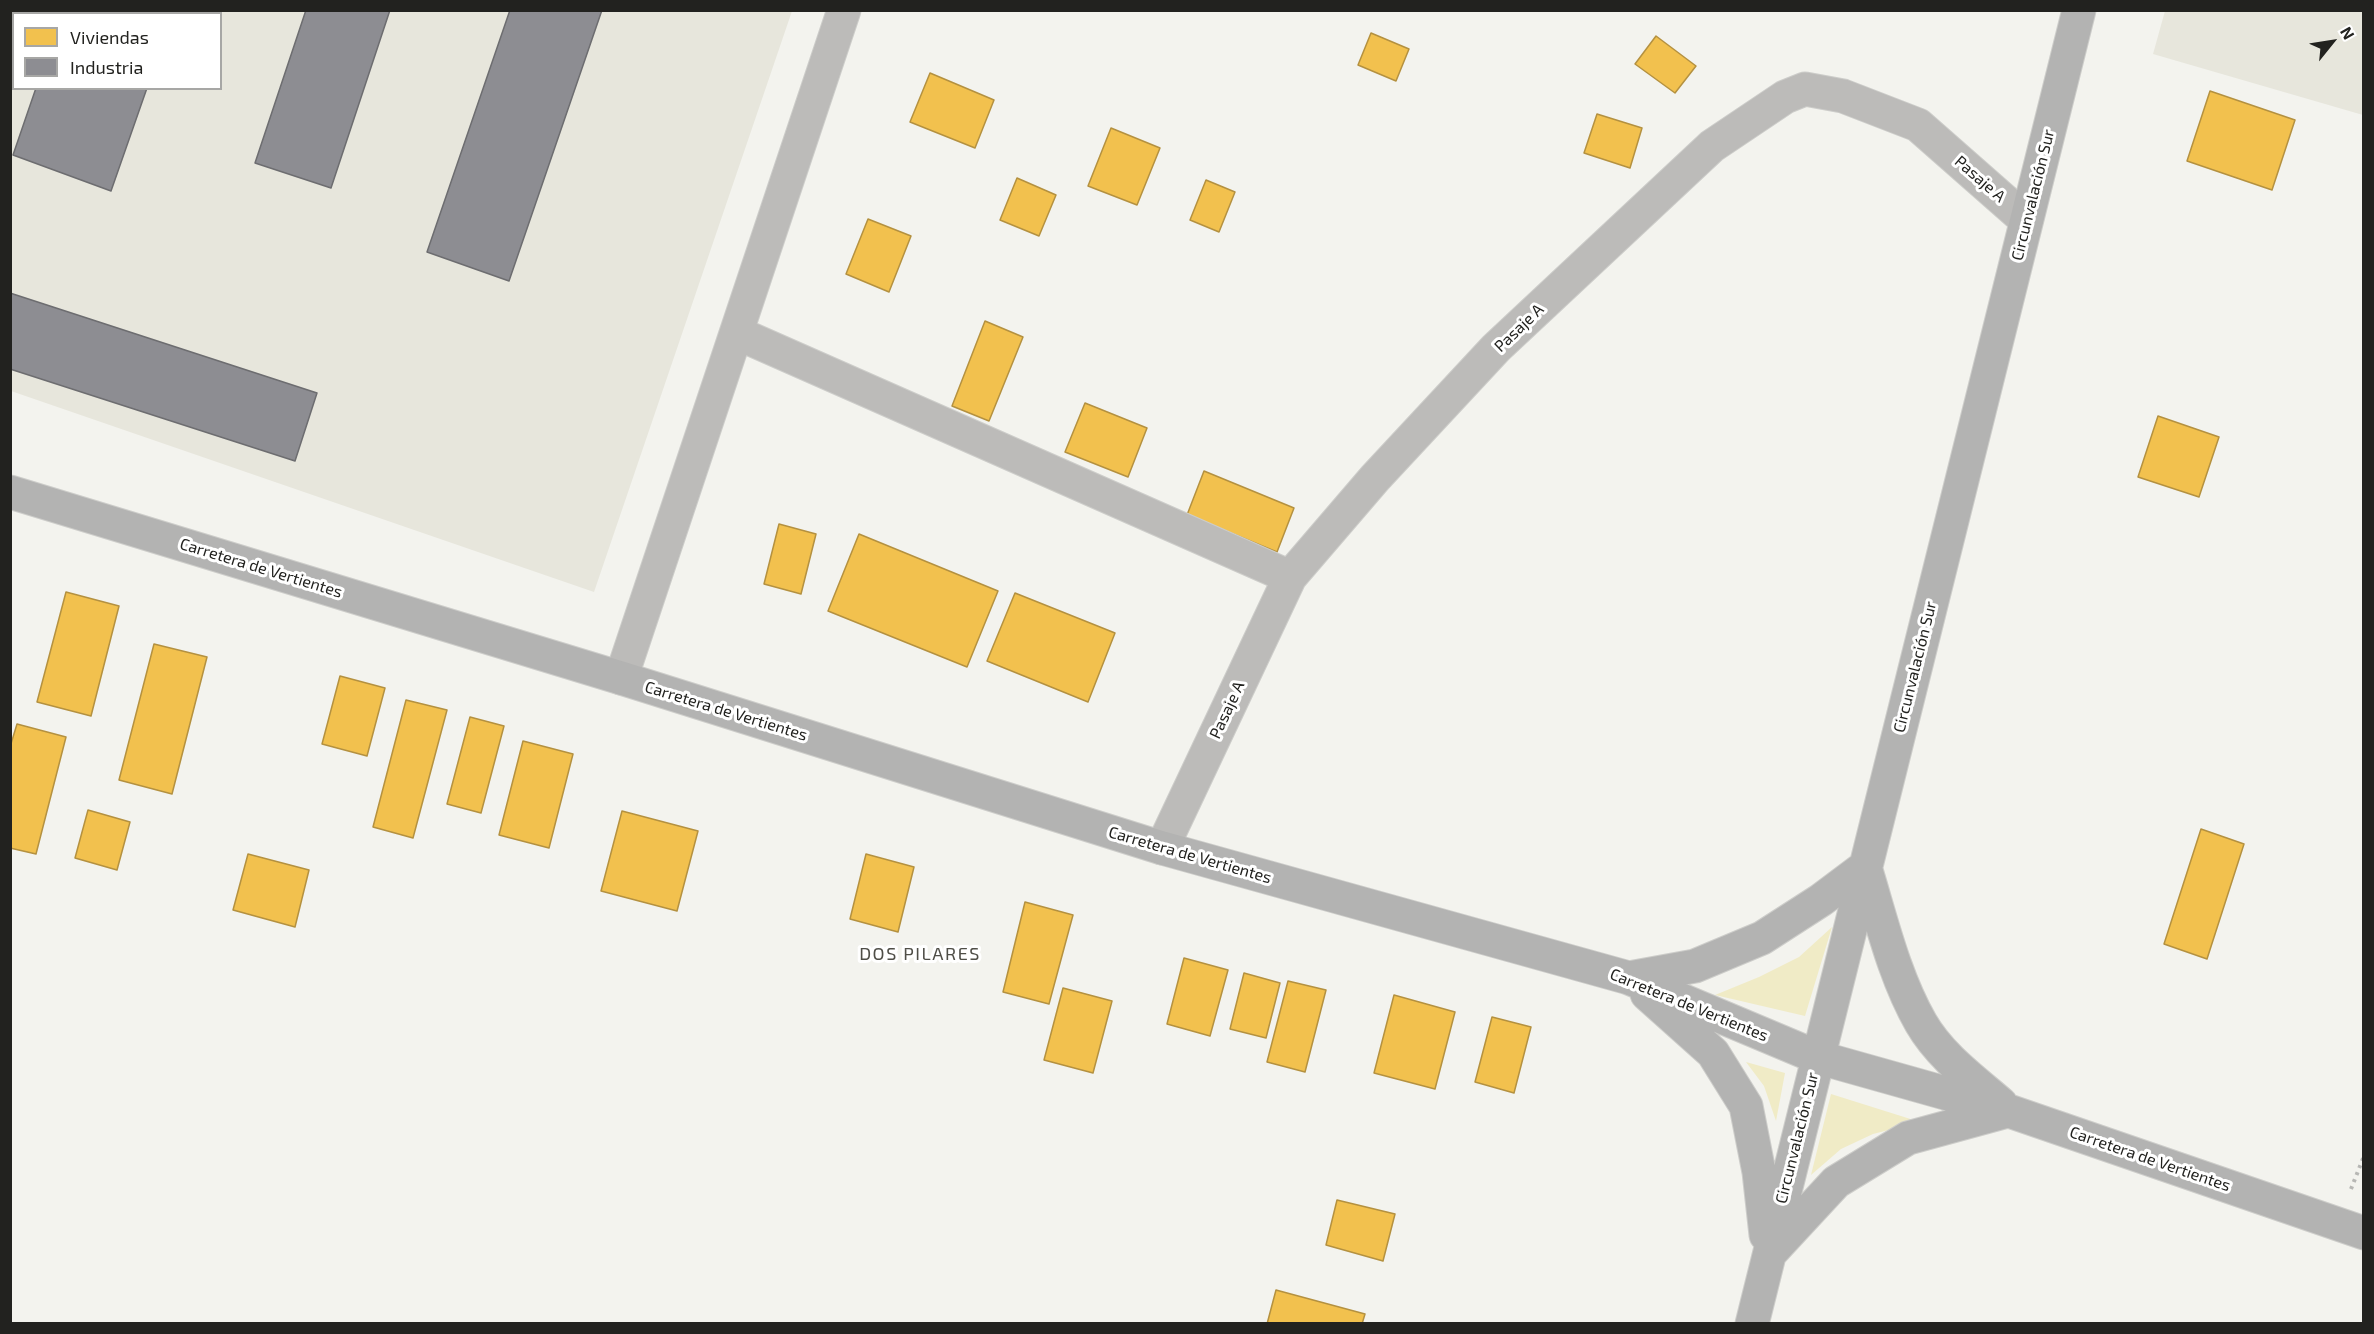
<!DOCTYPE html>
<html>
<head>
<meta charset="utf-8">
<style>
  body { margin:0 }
  #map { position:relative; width:2374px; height:1334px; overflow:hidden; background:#f3f3ee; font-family:"Exo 2",sans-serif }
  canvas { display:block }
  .frame { position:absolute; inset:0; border:12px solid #22221f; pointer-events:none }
  .legend { position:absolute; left:12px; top:12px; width:210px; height:78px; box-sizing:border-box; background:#fff; border:2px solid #a7a7a5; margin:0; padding:8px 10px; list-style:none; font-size:18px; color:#22221f }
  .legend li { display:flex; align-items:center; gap:12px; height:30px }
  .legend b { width:30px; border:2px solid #a7a7a5 }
  .north { position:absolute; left:2302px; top:12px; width:60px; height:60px; -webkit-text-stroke:4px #fff; paint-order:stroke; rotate:60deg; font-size:16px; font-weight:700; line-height:24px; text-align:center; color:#22221f }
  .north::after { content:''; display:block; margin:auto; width:21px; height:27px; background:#22221f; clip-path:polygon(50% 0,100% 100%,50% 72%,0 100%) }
</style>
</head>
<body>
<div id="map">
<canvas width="2374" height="1334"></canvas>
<div class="frame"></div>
<ul class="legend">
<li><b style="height:16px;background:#f2c14e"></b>Viviendas</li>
<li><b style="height:16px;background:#8d8d92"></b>Industria</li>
</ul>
<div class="north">N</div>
</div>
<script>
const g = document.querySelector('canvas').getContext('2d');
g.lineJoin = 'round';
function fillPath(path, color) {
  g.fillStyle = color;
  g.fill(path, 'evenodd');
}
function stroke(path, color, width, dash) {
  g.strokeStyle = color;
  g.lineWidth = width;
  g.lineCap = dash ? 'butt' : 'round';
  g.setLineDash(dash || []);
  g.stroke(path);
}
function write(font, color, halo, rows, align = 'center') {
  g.font = font + ' "Exo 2",sans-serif';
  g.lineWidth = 6;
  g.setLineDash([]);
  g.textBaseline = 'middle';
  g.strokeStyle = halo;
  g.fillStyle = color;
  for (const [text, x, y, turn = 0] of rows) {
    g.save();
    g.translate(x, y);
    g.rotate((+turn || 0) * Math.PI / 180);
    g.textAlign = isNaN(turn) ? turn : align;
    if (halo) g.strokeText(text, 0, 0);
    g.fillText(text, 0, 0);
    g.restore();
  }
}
fillPath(new Path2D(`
  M11,11H792L594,592L11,391ZM14,14H220V88H14Z
  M2165,11H2363V115L2153,54Z`), '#e7e6dc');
fillPath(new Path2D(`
  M1832,927L1805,1016L1715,995L1759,977L1799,957Z
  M1746,1062L1785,1073L1776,1121L1764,1086Z
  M1831,1094L1920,1122L1873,1134L1841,1149L1811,1175Z`), '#f0ebc6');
const homes = new Path2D(`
  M1371,33L1409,49L1396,81L1358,65Z
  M1656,36L1696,66L1675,93L1635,64Z
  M930,73L994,100L975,148L910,122Z
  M2210,91L2295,120L2272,190L2187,161Z
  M1597,114L1642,128L1630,168L1584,153Z
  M1111,128L1160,148L1137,205L1088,186Z
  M1017,178L1056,195L1039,236L1000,220Z
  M1206,180L1235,192L1219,232L1190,220Z
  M868,219L911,236L889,292L846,274Z
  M985,321L1023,337L989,421L952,406Z
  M1085,403L1147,428L1128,477L1065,452Z
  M2158,416L2219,437L2199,497L2138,477Z
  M1204,471L1294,508L1277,552L1187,515Z
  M779,524L816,534L801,594L764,584Z
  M859,534L998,591L967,667L828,611Z
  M66,592L119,606L91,716L37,702Z
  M1015,593L1115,633L1088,702L987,661Z
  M154,644L207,657L172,794L119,780Z
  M340,676L385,688L367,756L322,744Z
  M406,700L447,710L413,838L373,827Z
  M470,717L504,726L481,813L447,804Z
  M17,724L66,737L36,854L10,848V747Z
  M523,741L573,754L549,848L499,835Z
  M88,810L130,822L117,870L75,858Z
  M622,811L698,831L677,911L601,891Z
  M2201,829L2244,844L2207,959L2164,944Z
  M248,854L309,870L295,927L233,910Z
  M866,854L914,867L898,932L850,919Z
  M1025,902L1073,915L1049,1004L1003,992Z
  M1184,958L1228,970L1210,1036L1167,1024Z
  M1244,973L1280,983L1266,1038L1230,1029Z
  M1288,981L1326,990L1305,1072L1267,1062Z
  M1063,988L1112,1001L1093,1073L1044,1060Z
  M1394,995L1455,1012L1435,1089L1374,1073Z
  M1492,1017L1531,1027L1514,1093L1475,1082Z
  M1337,1200L1395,1214L1383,1261L1326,1245Z
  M1276,1290L1365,1314L1362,1324H1267Z`);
fillPath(homes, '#f2c14e');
stroke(homes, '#b49140', 1.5);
const industry = new Path2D(`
  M64,10H175L174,14H63Z
  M306,10H390L331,188L255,163Z
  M510,10H602L509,281L427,252Z
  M36,88H147L111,191L13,155Z
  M10,293L317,393L295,461L10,369Z`);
fillPath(industry, '#8d8d92');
stroke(industry, '#6d6d70', 1.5);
const minor = new Path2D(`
  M737,333L1290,577
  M621,678L844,10
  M1162,848L1290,577L1375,478L1496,348L1712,146L1785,97L1805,89L1843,96L1918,125L2026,220`);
const major = new Path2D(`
  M10,492L621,678L1162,848L1629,978L1817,1057L2009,1111L2364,1233
  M1629,978L1695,966L1762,938L1821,900L1865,867C1881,919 1894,976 1921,1023C1940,1056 1972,1079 2001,1104
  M1647,994L1713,1053L1746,1106L1759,1172L1766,1235
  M1772,1251L1836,1182L1908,1138L2007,1111
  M1752,1324L2079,10`);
stroke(minor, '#cdcdca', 35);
stroke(major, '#cdcdca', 35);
stroke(new Path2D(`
  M2351,1189L2364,1156`), '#b7b7b4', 4, [3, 4.5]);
stroke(minor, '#bcbbb9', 33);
stroke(major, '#b3b3b2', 33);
write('16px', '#22221f', '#fff', [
  ["Pasaje A",1980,179,41],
  ["Circunvalación Sur",2033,195,-76],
  ["Pasaje A",1519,328,-44],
  ["Carretera de Vertientes",261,568,17],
  ["Circunvalación Sur",1915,667,-76],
  ["Pasaje A",1227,710,-65],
  ["Carretera de Vertientes",726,711,17],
  ["Carretera de Vertientes",1190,855,16],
  ["Carretera de Vertientes",1689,1005,22],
  ["Circunvalación Sur",1797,1138,-76],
  ["Carretera de Vertientes",2150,1159,19]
]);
g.letterSpacing = '1.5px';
write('18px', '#4f4e47', '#fff', [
  ["DOS PILARES",920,954]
]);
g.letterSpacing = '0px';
</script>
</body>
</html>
